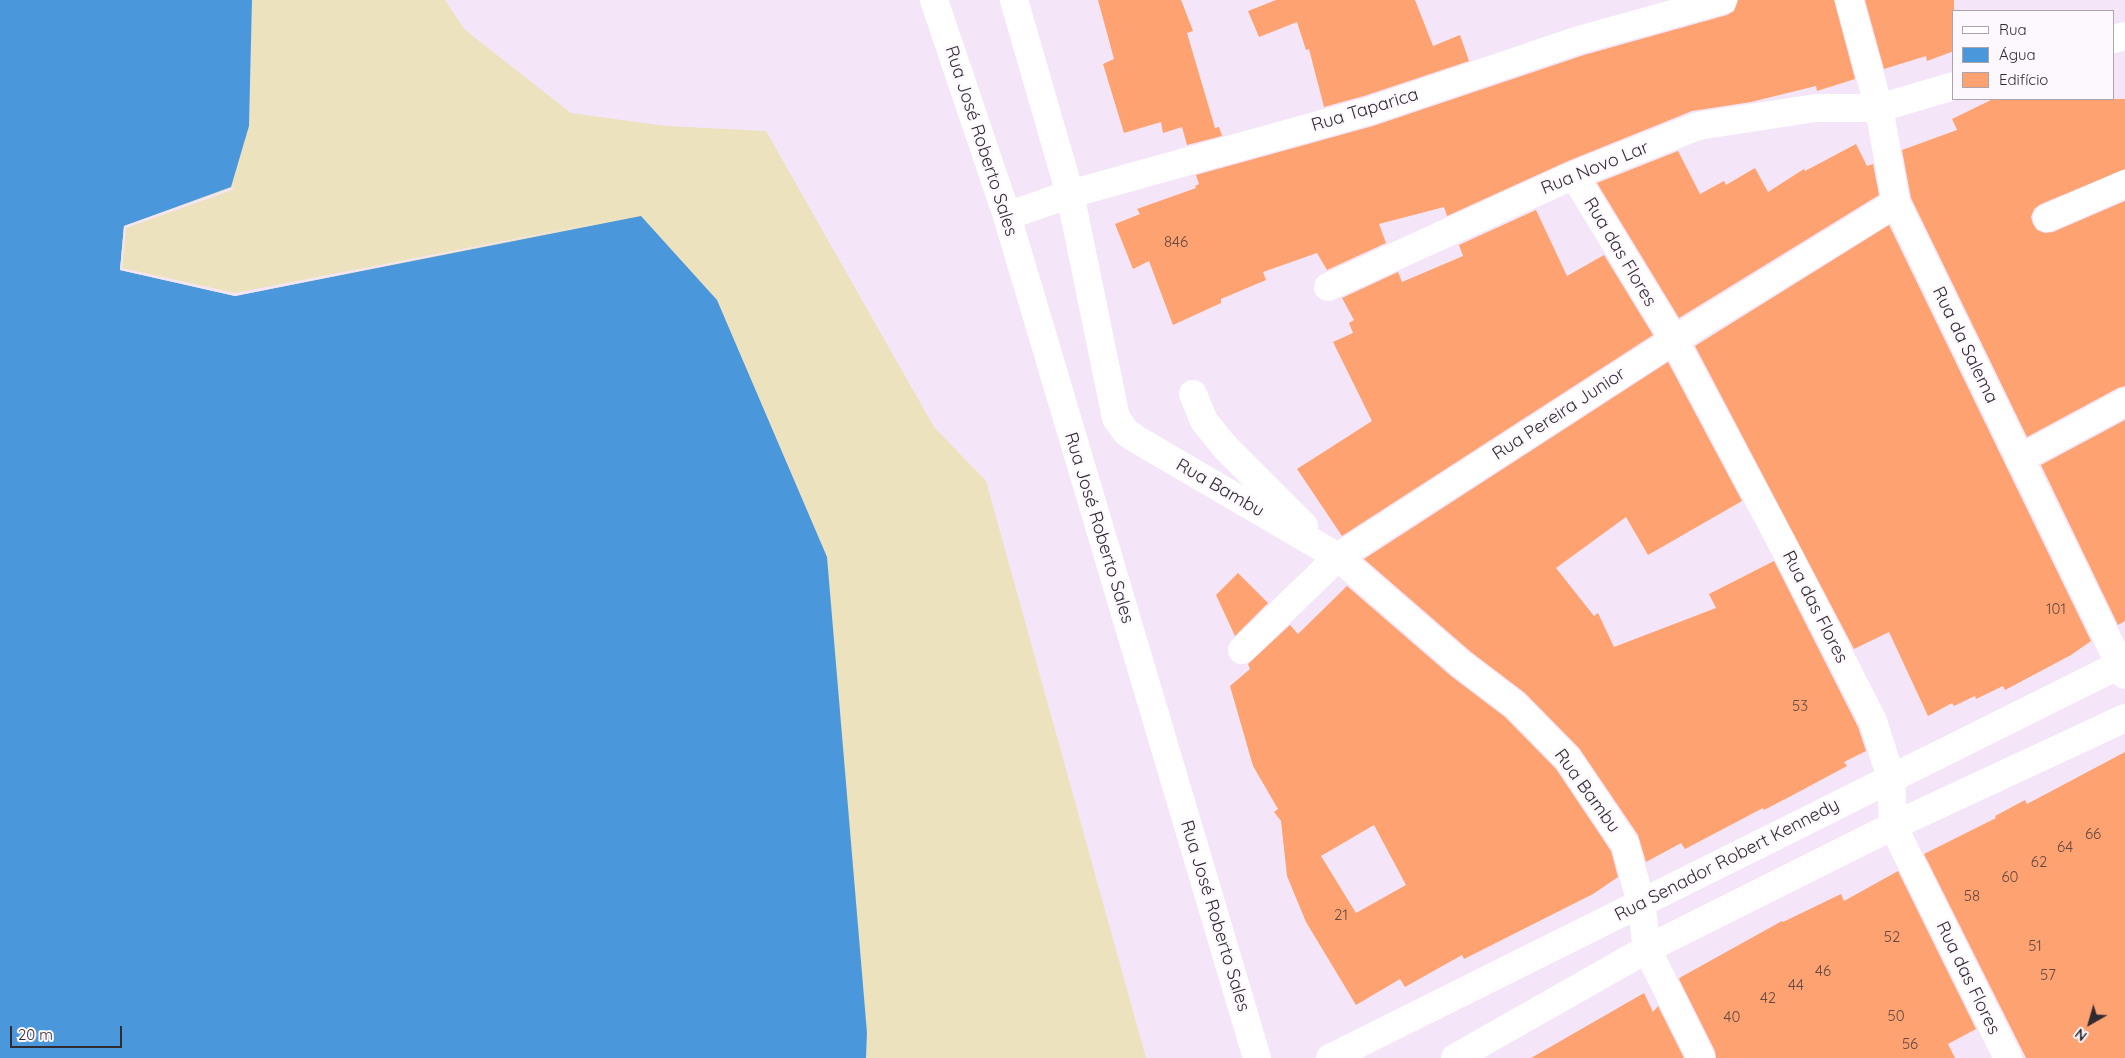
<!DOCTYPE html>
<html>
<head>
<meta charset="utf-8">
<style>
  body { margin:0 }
  #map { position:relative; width:2125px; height:1058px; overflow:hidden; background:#f4e6f8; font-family:Quicksand,sans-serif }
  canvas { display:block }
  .legend { position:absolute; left:1952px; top:10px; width:162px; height:90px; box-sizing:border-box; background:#fdf7fe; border:1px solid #aba5ac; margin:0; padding:6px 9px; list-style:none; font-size:15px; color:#302b31 }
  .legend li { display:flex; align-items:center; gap:10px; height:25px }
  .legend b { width:25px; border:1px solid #aba5ac }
  .north { position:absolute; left:2065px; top:998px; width:50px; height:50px; -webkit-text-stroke:4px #fdf7fe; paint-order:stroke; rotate:218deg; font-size:14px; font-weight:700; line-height:20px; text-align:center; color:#302b31 }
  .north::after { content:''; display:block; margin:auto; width:18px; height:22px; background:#302b31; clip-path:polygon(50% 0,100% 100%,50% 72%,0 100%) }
  .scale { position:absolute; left:10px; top:1026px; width:112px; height:22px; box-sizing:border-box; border:2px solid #302b31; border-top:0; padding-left:6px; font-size:15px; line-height:18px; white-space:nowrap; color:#302b31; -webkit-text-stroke:4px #fdf7fe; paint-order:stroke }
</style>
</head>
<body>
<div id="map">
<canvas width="2125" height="1058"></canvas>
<ul class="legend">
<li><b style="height:6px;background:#fff"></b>Rua</li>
<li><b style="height:14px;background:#4b97dc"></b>Água</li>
<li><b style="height:14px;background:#fea271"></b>Edifício</li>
</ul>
<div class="north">N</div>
<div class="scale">20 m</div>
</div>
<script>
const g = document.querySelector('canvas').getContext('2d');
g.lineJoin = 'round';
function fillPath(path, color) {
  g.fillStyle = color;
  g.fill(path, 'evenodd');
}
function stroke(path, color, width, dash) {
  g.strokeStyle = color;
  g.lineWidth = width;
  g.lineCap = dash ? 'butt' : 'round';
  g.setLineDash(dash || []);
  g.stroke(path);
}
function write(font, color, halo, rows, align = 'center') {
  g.font = font + ' Quicksand,sans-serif';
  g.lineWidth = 4.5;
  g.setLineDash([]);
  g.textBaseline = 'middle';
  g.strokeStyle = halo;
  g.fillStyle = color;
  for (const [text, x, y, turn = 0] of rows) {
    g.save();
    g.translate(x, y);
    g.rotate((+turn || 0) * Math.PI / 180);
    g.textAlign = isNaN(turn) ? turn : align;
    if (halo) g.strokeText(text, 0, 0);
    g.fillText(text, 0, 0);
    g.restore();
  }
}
fillPath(new Path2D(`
  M252,0H445L465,30L571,113L666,126L766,131L934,427L986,481L1146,1058H866L867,1033L235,296L120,270L124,226L249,126Z`), '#ece2bd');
fillPath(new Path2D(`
  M0,0H252L249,126L231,187L124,226L120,270L235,296L641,216L717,300L827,557L867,1033L866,1058H0Z`), '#4b97dc');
fillPath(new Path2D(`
  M234,187L232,190L126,228L122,268L235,293L643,214L235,296L120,270L124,226Z`), '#f4e6f8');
fillPath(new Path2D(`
  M1098,0H1181L1193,31L1187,33L1215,128L1219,127L1222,136L1187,145L1182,127L1163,133L1161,122L1124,133L1103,64L1114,59Z
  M1276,0H1415L1433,46L1460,35L1469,61L1364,96L1324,107L1309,49L1306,50L1297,22L1259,37L1248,11Z
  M1738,0H1834L1855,79L1817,91L1816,86L1751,102L1692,111L1568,161L1447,216L1444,207L1379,224L1386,243L1327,270L1317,253L1263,272L1266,280L1221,299V303L1173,325L1149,261L1133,269L1115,224L1140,214L1137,209L1196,188L1195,186L1199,184L1196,175L1373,126L1584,55L1727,15L1734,11Z
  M1865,0H1954V51L1927,61L1926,56L1884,69Z
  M1993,99H2125V169L2041,204L2034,209L2031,217L2033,224L2037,230L2045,233L2053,232L2125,201V386L2118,388L2027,437L1911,198L1902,150L1957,130L1952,119Z
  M1856,144L1867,166L1873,164L1879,195L1679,318L1597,183L1678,151L1700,194L1724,181L1726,185L1755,168L1768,192L1804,169L1805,171Z
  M1536,210L1567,276L1604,255L1653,335L1342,536L1297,469L1372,421L1333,342L1353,333L1349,323L1354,320L1342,298L1398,272L1402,282L1463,256L1459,245Z
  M1889,225L2091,641L2071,655L2005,690L2003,686L1976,699L1975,696L1954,706L1952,703L1928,716L1889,632L1854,649L1695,346Z
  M1668,362L1742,501L1648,555L1626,517L1556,568L1594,616L1598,613L1614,647L1716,608L1709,594L1774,561L1858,727L1866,751L1844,762L1847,766L1791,796L1764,810L1763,808L1685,849L1681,843L1646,862L1638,835L1579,748L1525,693L1471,652L1364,559Z
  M2125,420V621L2118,625L2041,465Z
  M1238,573L1268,603L1235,636L1216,595Z
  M1347,586L1451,676L1505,717L1556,769L1611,851L1618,877L1593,894L1464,959L1462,955L1405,987L1400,979L1356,1005L1306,922L1287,876L1281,821L1274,812L1278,809L1253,766L1230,686L1250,669L1248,664L1290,625L1298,634ZM1374,825L1406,885L1356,913L1321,856Z
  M2125,752V1058H2026L1924,854L1996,818L1995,816L2025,800L2027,804Z
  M1898,871L1976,1029L1948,1044L1955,1058H1716L1715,1051L1679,979L1681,977L1782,921L1783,922L1841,894L1844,901Z
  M1644,993L1653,1012L1658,1006L1684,1058H1531Z`), '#fea271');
stroke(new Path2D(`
  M1014,0L1070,194L1116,418L1126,432L1136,439L1338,557L1461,664L1515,705L1568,759L1625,844L1641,903L1647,949L1701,1058
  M1849,0L1879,108L1896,203L2125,675
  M2114,39L2125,36
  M1574,175L1674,340L1786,551L1873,721L1891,778L1893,826L2008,1058
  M1007,216L1070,194L1369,111L1579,40L1723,0
  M2047,218L2125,184
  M1328,287L1574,175L1698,126L1816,108H1879L1954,86
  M1193,394L1204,421L1225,447L1304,526
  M2019,459L2125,402
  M1242,650L1338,557L1674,340L1896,203
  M1330,1058L2125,662
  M1455,1058L1647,949L1893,826L2125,718`), '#fff', 28);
stroke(new Path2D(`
  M934,0L1007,216L1257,1058`), '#fff', 28);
write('15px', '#644941', null, [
  ["846",1176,242],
  ["101",2056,609],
  ["53",1800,706],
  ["66",2093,834],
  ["64",2065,847],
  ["62",2039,862],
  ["60",2010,877],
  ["58",1972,896],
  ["21",1341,915],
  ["52",1892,937],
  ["51",2035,946],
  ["46",1823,971],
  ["57",2048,975],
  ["44",1796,985],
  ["42",1768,998],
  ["50",1896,1016],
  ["40",1732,1017],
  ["56",1910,1044]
]);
write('18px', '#302b31', '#fdf7fe', [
  ["Rua Taparica",1365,110,-17],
  ["Rua José Roberto Sales",981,141,72],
  ["Rua Novo Lar",1595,168,-22],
  ["Rua das Flores",1620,252,59],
  ["Rua da Salema",1965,345,64],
  ["Rua Pereira Junior",1559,414,-33],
  ["Rua Bambu",1220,488,30],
  ["Rua José Roberto Sales",1099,528,73],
  ["Rua das Flores",1815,607,63],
  ["Rua Bambu",1587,791,54],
  ["Rua Senador Robert Kennedy",1727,860,-27],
  ["Rua José Roberto Sales",1215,916,73],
  ["Rua das Flores",1968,978,64]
]);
</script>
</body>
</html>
